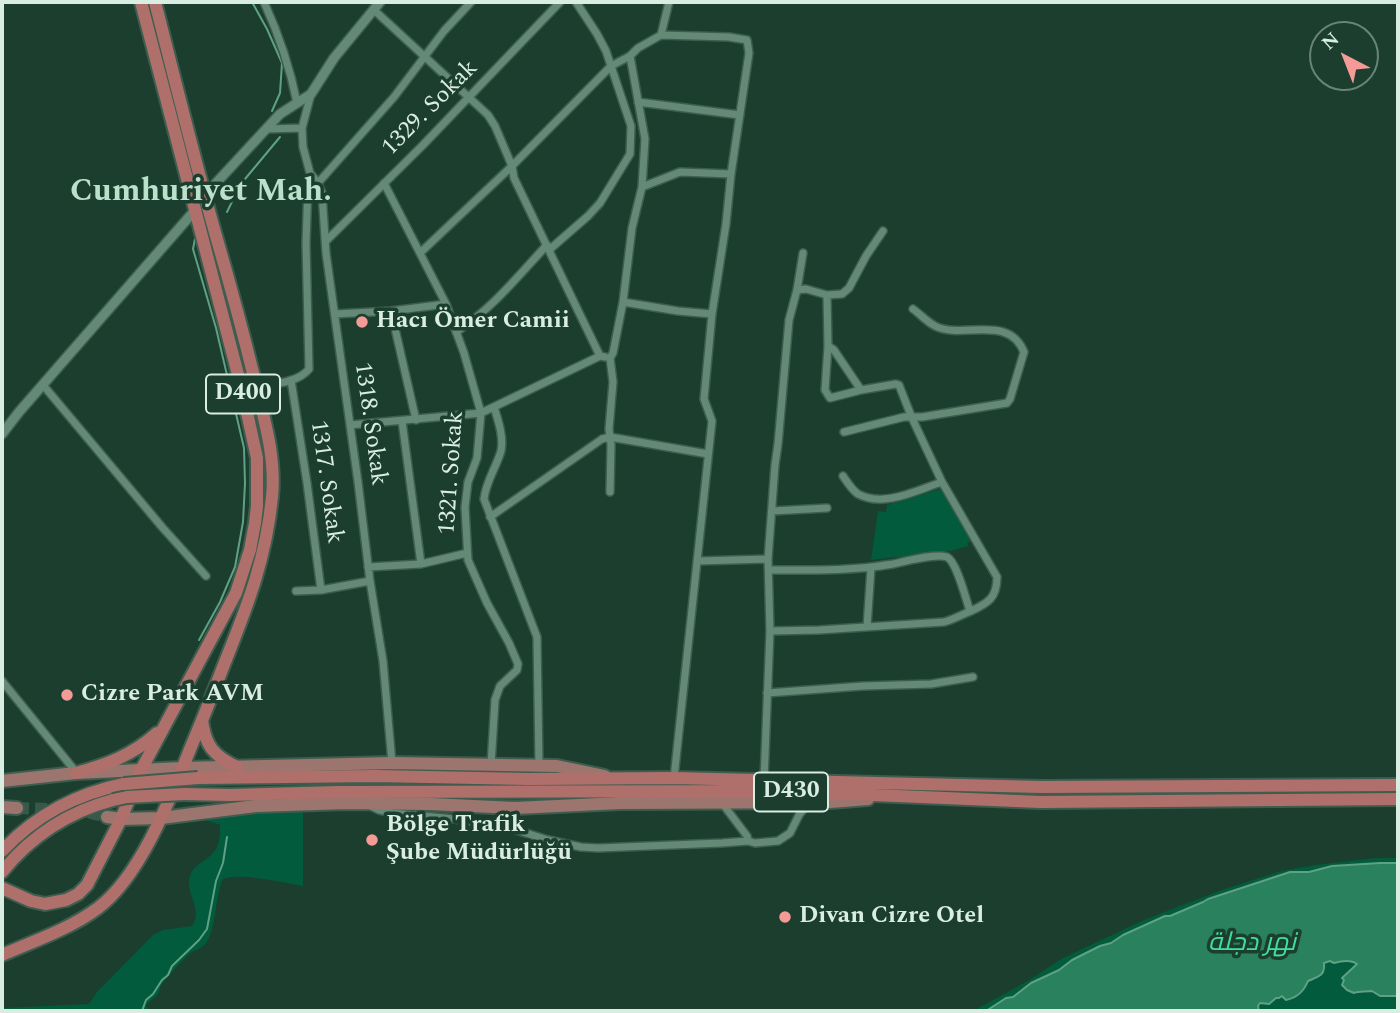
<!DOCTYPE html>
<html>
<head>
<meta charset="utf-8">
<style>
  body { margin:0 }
  #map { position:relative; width:1400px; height:1013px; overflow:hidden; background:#1c3e2e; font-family:Spectral,serif }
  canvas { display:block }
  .frame { position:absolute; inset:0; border:4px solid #daede2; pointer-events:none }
  .north { position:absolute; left:1309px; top:21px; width:70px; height:70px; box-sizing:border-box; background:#1c3e2e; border:2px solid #688476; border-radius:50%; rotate:318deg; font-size:19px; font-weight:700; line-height:28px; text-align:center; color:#daede2 }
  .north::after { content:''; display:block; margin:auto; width:24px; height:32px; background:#f59b97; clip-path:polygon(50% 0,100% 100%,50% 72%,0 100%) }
</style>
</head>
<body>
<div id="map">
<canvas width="1400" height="1013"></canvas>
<div class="frame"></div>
<div class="north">N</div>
</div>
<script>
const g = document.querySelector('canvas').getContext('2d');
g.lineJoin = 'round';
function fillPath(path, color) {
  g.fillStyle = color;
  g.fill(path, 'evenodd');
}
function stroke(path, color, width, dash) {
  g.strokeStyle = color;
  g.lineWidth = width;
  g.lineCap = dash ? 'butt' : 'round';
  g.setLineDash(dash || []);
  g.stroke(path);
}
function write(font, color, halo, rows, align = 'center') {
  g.font = font + ' Spectral,Cairo,serif';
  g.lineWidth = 7;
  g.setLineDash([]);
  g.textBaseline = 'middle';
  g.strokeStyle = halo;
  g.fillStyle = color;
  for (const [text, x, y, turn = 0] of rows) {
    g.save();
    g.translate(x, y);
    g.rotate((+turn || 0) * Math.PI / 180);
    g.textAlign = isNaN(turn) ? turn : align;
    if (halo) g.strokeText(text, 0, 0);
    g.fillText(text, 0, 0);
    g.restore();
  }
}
fillPath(new Path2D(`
  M940,489L945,492L973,540L967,543L968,546L951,551L871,560L878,511L886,512L887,505Z
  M303,805V886C283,883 241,872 223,879C215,896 216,931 206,943C202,949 193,950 188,955C179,964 170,974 162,984C158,990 162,987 158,994C154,999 150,1000 146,1005L149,1011H2V1008L89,1004L97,992L153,935L163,930L192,926C204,909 184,893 190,876C194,863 211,860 217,847C220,840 220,832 220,825L191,815Z
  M1376,858H1398V863L1332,866L1309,872H1289L1208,899L1170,916H1165L1072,960L1059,970L1031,983L1013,997L1006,998L986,1011H973L1026,982L1063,958L1144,920L1219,891L1281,871L1315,865Z
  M1342,960L1354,962L1357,964L1344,975L1343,986L1364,993L1372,991L1381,996H1398V1011H1259L1258,1010L1261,1003L1269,1004L1276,997L1282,996L1286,1000C1296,998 1304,991 1308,981L1316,979L1325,969L1324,963Z`), '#025b3c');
const water = new Path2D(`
  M1380,863H1398V996H1380L1372,991C1367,992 1359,991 1354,993L1347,990L1342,985L1344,980L1342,978L1357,964C1350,959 1341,961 1334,963L1330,961L1324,963C1325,976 1319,976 1308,981C1304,991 1296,998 1286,1000L1282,996L1279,998H1276L1269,1004L1260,1003L1258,1006L1259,1011H986L1006,998L1013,997L1031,983L1059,970L1072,960L1100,946L1111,943L1123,935L1165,916H1170L1203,902L1208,899L1290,872H1309L1332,866Z`);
fillPath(water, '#29815d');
stroke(water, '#5ea185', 2);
stroke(new Path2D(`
  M252,2L267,29L282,63L280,93L272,111
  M227,212L240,185L280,137
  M195,239L193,249L216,328L244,448L245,483L243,522L235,567L220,602L199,640
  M142,1011L146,1000L153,994L162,980L168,975L172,966L199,940L207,929L216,881L223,863L227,837`), '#5ea185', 2);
stroke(new Path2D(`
  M17,808L79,810L107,817`), '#385849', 12, [12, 6]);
const minor = new Path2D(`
  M264,2C279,35 290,67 297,103
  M374,10L488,115L495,126L512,166L514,178L600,356
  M661,35L669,2
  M311,94L302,128L303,147L310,173L318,183L322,193L326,253L358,482L370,581L383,661L392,763
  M638,102L740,115
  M266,129L302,128
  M318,183L394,97L444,31L471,2
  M384,183L446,304L464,353L481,413L477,458L468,482L465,507L468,560L487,603L509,643L518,664L517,670L500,686L495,700L491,765
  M642,187L680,172L731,174
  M326,241L423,145L560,2
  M549,250L588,216L600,203L630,154L631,126L606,51L597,34L576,2
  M420,253L512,166L611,66L630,56L638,48L661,35L729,37L747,40L749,53L731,174L726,224L712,314L704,399L712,421L674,778
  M797,290L806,289L827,295L842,294L849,288L866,256L883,231
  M623,302L678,311L712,314
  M391,311L416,420
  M335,314L391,311L446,304
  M456,332C492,309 518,276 547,245
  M828,346L834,350L861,390
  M291,380L307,483L321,590
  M43,385L162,527L206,576
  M256,387C272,384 298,383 309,369L306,243L308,185L310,173
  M494,407C498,420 504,437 501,451C496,468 486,481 484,499L537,637L539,766
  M402,421L421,564
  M350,425L481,413L600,356L605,357
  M844,432L904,417H922L1007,403L1010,399L1024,352C1008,313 962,340 935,326C927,322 920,314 913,309
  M843,476C847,482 852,490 858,494C884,508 917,490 942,482
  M610,492L611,445L609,429L613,382L610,358L613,353L623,302L632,228L642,187L645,139L630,56
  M772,511L827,508
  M490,517L602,439L610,437L708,454
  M697,561L768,559
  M368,567L421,564L467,553
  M770,570C811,570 852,571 893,564C906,561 936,553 947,557C957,562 966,600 970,611
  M296,591L321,590L370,581
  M867,627L871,568
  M770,631L819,630L944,622C954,619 961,615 971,611C988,603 997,598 997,577L942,482L912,418L899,385L896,384L861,390L830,398L825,390L828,346L827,295
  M2,681L76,772
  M767,693L863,686L931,684L973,677
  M764,780L770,631L768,559L775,465L778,444L789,320L797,290L803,253
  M722,803L747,836L748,841
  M371,806L379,810L393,813L455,819L507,827L548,840L581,847L598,848L722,843L748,841L755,843L778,841L790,833L799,815L809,802`);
const tertiary = new Path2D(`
  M204,196L280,114L311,94L334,58L380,2
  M2,434L19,412L196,209`);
const primary = new Path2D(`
  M2,781L76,773L182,768L392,763L557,766L605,776
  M2,807L17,808
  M107,817L121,819L161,818L256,806L346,803L431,804L515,808L620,803L830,802L868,799`);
const trunk = new Path2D(`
  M202,720C205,746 214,756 237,767
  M76,773C106,765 133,755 157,733
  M198,778L376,776L528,779L674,778L1041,787L1398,785
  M184,794L230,795L339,792L778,791L1040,802L1398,799
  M2,851C36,815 75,794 124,784
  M2,872C31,836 68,812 113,800
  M2,888L31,901L45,904L66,900L78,894L87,885L121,819L141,770L236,593L250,550L255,523L257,506V458L242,390L141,2
  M2,955C34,941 70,929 98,908C143,874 172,793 193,742C205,714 216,685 227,657C249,602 266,557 272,497C276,457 264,419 255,381C243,332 230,284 216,236C194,158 175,80 155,2`);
stroke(minor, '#3e5d4f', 10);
stroke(tertiary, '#3e5d4f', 12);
stroke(primary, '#3e5d4f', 16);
stroke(trunk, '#3e5d4f', 16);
stroke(minor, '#648976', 7);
stroke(tertiary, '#648976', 9);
stroke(primary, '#9c766e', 12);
stroke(trunk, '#af706b', 12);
const trunkBridge = new Path2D(`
  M124,784L198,778
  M113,800L127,797L184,794`);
stroke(trunkBridge, '#3e5d4f', 16, []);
stroke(trunkBridge, '#af706b', 12);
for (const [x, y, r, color] of [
  [362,322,7,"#f59b97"],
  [67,695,7,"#f59b97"],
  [372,840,7,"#f59b97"],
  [785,917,7,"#f59b97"]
]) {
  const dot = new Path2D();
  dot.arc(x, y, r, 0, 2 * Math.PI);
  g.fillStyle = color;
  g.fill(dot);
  stroke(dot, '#1c3e2e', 2.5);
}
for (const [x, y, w] of [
  [243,394,74],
  [791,792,74]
]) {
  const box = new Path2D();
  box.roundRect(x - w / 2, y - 19.5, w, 39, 5);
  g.fillStyle = '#1c3e2e';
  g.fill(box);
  stroke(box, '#daede2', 2);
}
write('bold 23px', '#daede2', null, [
  ["D400",243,394],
  ["D430",791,792]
]);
write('24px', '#daede2', '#1c3e2e', [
  ["1329. Sokak",431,109,-45],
  ["1318. Sokak",369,424,82],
  ["1321. Sokak",453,473,-86],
  ["1317. Sokak",325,482,82]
]);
write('bold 24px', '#daede2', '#1c3e2e', [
  ["Hacı Ömer Camii",376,322],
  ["Cizre Park AVM",81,695],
  ["Bölge Trafik",386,826],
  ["Şube Müdürlüğü",386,854],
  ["Divan Cizre Otel",799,917]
], 'left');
write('italic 26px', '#42dea0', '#1c3e2e', [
  ["نهر دجلة",1252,945]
]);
write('bold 32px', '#bbe1cd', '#1c3e2e', [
  ["Cumhuriyet Mah.",201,194]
]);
</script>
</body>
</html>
